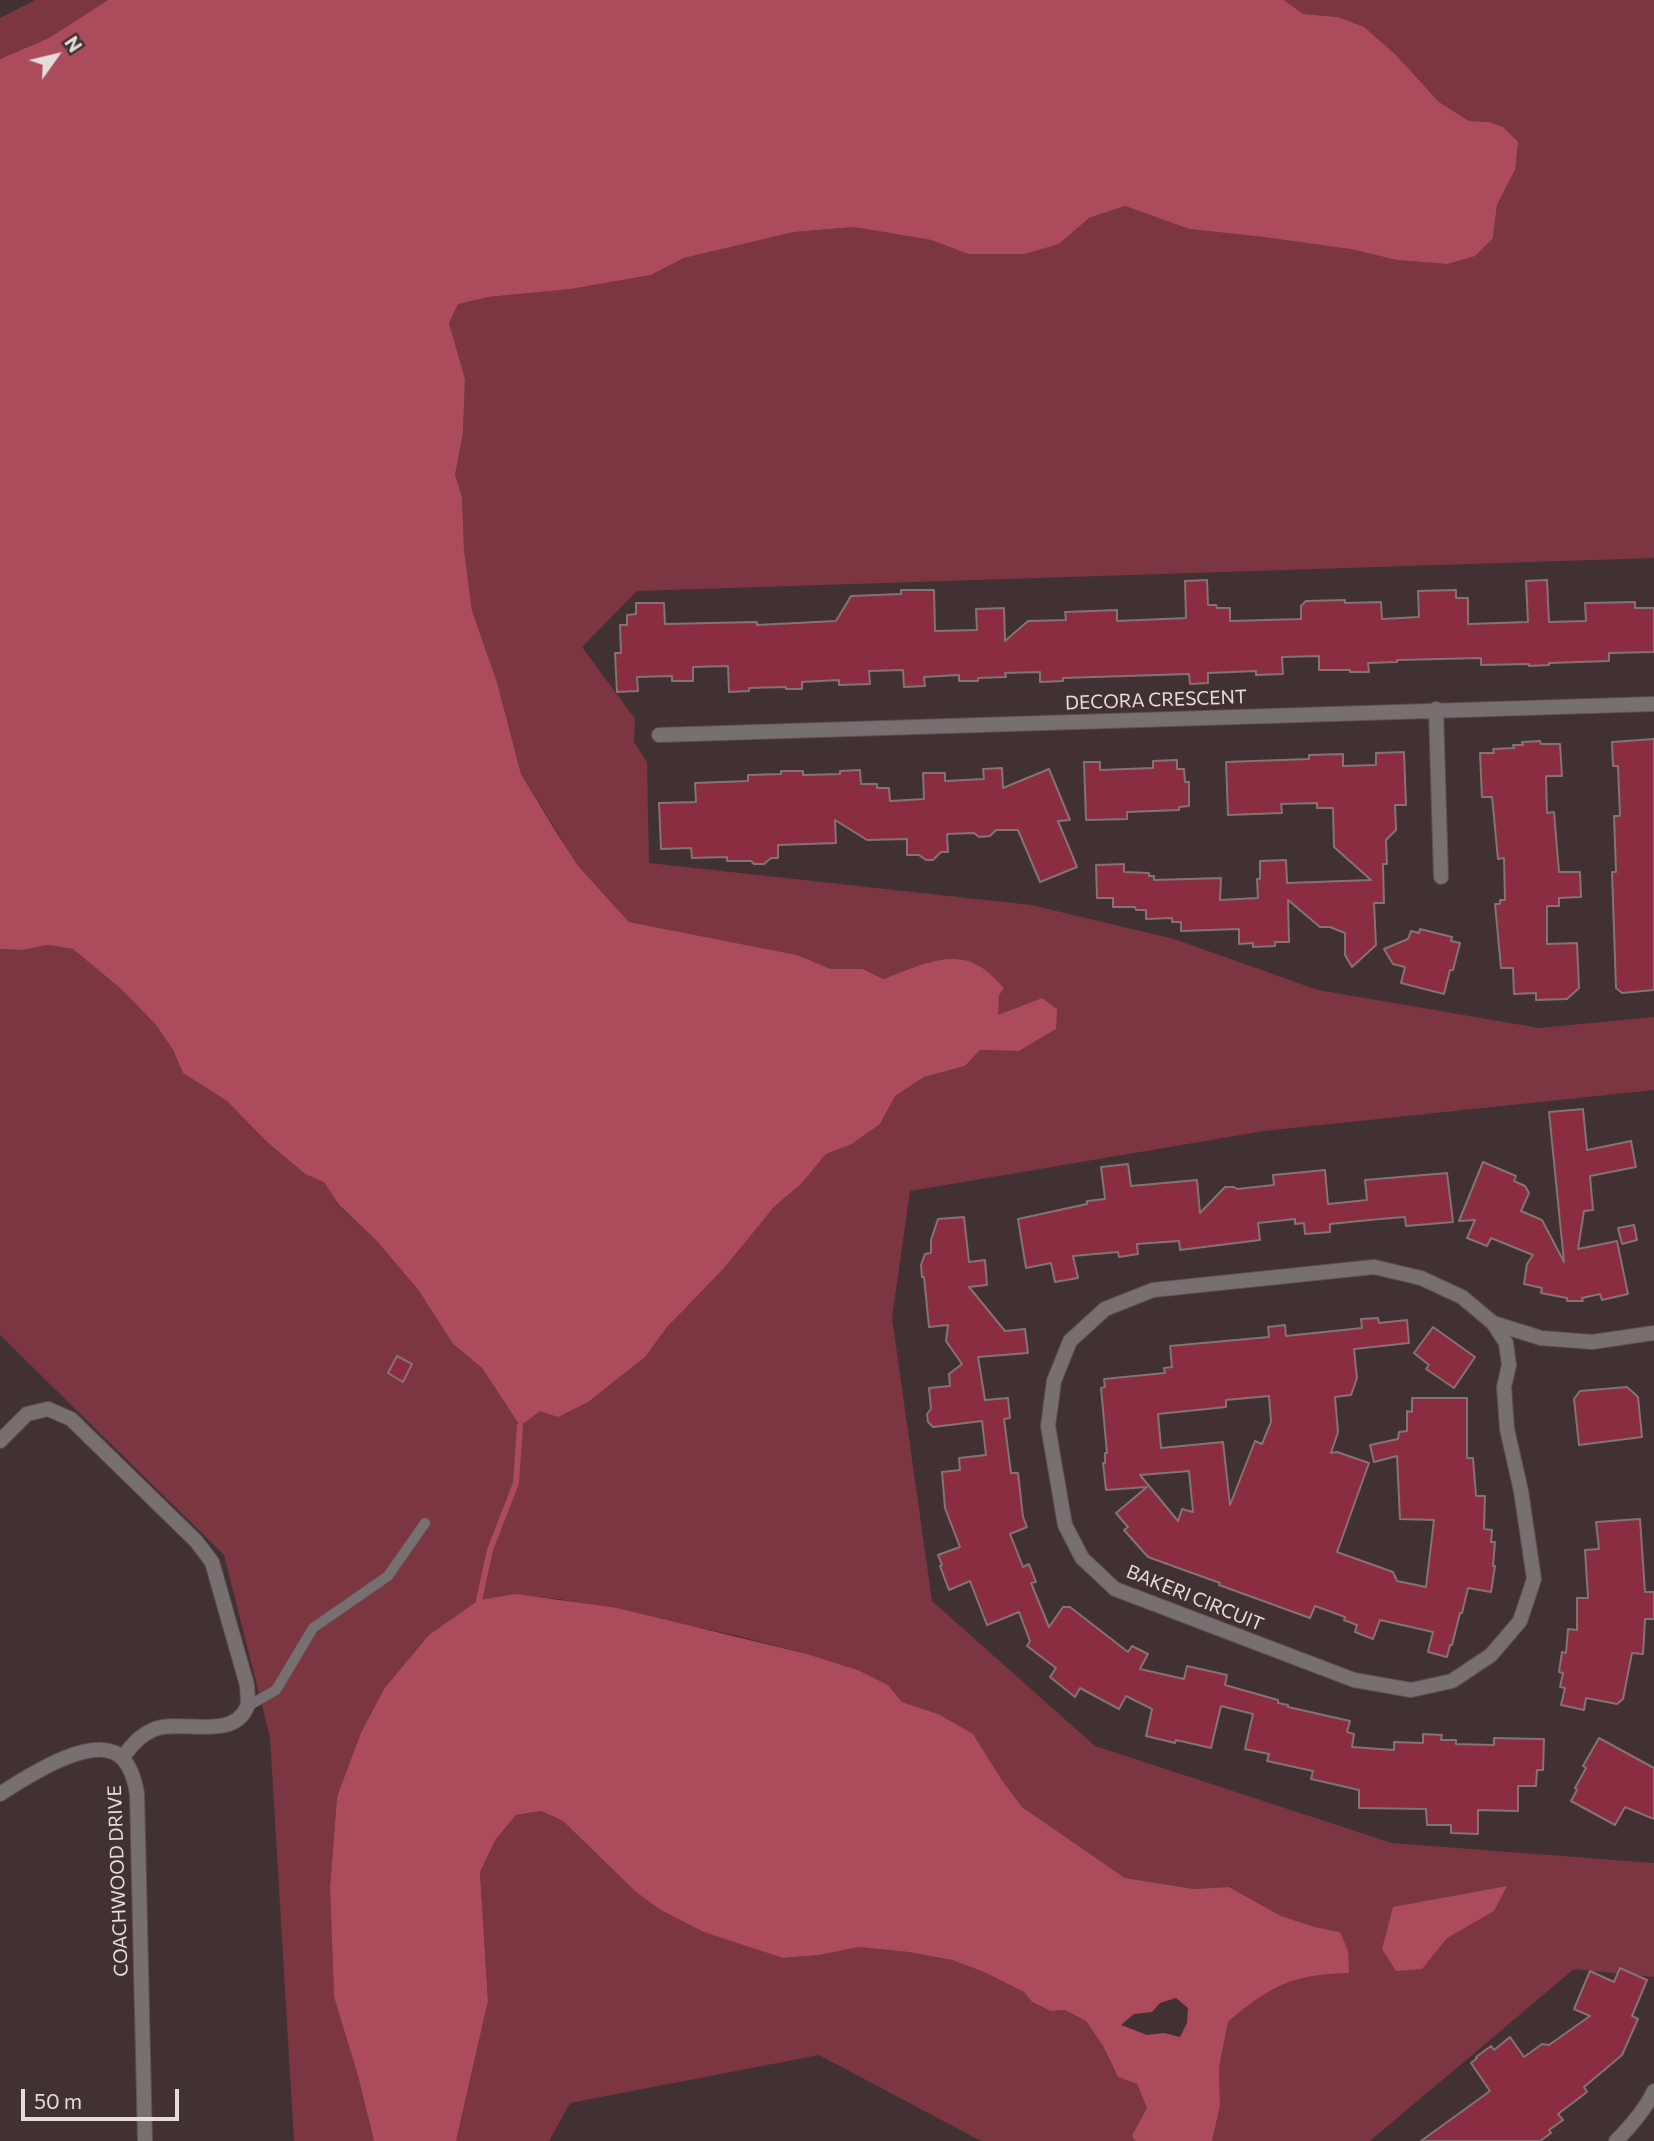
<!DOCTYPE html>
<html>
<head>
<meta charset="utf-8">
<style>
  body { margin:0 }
  #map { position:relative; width:1654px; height:2141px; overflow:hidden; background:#413133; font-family:Commissioner,sans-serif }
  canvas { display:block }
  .north { position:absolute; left:21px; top:21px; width:70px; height:70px; -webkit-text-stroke:5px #413133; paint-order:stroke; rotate:56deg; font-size:19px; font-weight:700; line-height:28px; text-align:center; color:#e6dbdc }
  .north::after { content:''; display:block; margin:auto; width:24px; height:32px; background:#e6dbdc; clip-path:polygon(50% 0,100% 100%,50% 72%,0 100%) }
  .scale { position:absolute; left:21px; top:2089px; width:158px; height:32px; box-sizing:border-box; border:4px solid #e6dbdc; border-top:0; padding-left:9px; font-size:21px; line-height:24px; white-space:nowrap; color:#e6dbdc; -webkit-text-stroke:5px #413133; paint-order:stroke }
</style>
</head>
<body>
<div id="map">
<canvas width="1654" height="2141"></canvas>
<div class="north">N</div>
<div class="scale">50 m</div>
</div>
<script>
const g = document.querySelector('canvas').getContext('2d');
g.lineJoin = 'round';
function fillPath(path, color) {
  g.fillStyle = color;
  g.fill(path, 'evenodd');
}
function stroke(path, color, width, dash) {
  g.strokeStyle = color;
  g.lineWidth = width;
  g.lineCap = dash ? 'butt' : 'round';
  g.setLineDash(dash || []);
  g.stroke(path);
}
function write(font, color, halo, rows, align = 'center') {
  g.font = font + ' Commissioner,sans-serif';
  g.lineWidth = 5;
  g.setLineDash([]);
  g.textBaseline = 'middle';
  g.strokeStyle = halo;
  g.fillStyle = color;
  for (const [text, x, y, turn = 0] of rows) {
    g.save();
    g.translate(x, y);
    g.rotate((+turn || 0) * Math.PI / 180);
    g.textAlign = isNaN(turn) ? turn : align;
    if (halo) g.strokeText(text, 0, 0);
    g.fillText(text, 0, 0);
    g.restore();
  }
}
fillPath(new Path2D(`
  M35,0H108L49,38L0,59V18Z
  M1284,0H1654V558L637,591L582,647L635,719L634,742L647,762L649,863L1031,905L1174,939L1318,990L1539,1028L1654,1017V1090L1264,1131L910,1191L892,1318L932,1601L1095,1746L1392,1843L1654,1863V1977L1574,1969L1370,2141H1212L1220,2106L1219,2068L1228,2022C1272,1985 1291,1975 1349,1973L1340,1932L1315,1927L1281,1916L1229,1887L1194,1889L1125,1878L1022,1807L1001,1779L938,1714L902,1702L888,1685L858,1670L807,1654L734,1635L559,1599L516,1595L479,1600L337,1797L330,1887L334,1997L358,2076L374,2141H294L270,1737L224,1555L0,1335V949L22,950L48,945L73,949L121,989L156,1025L173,1050L183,1073L227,1101L266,1141L305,1174L324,1181L339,1206L376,1240L419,1291L453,1344L482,1368L519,1425L540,1411L646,1356L667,1327L774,1207L802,1183L826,1154L852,1144L880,1124L895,1096L924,1077L965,1066L980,1050L1019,1051L1056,1029L1042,998L997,1016L999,995L930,963L883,979L863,969H831L797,955L629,922L579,867L521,774L497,682L472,612L464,549L462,497L455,475L463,433L465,379L449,323L458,303L488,297L571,289L651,275L684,258L794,232L854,227L931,240L968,254L1059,244L1089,218L1125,206L1189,229L1263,237L1350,249L1397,260L1447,264L1493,238L1497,205L1515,170L1488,122L1469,121L1439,102L1396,55L1363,27L1338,17L1303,14Z
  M541,1811L563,1821L636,1892L662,1910L749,1946L783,1958L819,1955L859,1947L908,1952L952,1960L984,1972L1024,1992L1032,2002L1051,2011L1065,2010L1086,2021L1103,2046L1118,2077L1137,2084L1147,2108L1132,2135L1135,2141H981L819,2055L570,2103L549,2141H456L488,2001L480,1872L496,1839L516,1815Z`), '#7c3642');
fillPath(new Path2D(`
  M108,0H1284L1303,14L1338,17L1364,27L1396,55L1439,102L1469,121L1489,122L1503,127L1518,142L1515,170L1497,205L1493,238L1475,256L1447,264L1397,260L1350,249L1263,237L1189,229L1125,206L1089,218L1059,244L1024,254H968L931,240L854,227L794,232L684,258L651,275L571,289L488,297L458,304L449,323L465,379L463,433L455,475L462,497L464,549L472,611L497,682L521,774L553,827L579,867L629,922L797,955L831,969H863L883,979C912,969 950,948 979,966C988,971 996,980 1004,988L999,995L998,1015L1042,998L1057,1009L1056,1029L1019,1051L980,1050L965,1066L924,1077L895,1096L880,1124L852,1144L826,1154L802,1183L774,1207L723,1269L667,1327L646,1356L588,1402L558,1417L540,1411L520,1426L482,1368L453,1344L419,1291L376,1240L339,1205L324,1182L305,1174L266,1141L227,1101L183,1073L173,1050L156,1025L121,989L73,949L48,945L22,950L0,949V59L49,38Z
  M516,1594L617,1608L807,1654L858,1670L888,1685L902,1702L938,1714L973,1734L1001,1779L1022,1807L1125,1878L1194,1889L1229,1887L1281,1916L1315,1927L1340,1932L1348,1951L1349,1973C1291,1975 1272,1985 1228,2022L1219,2068L1220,2106L1212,2141H1135L1132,2135L1147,2108L1137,2084L1118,2077L1103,2046L1086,2021L1065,2010L1051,2011L1032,2002L1024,1992L984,1972L952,1960L908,1952L859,1947L819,1955L783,1958L704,1932L661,1910L636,1892L563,1821L541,1811L516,1815L496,1839L480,1872L488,2001L456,2141H374L358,2076L334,1997L330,1887L337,1797L361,1733L384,1689L429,1635L479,1600ZM1176,1998L1188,2008L1187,2023L1180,2037L1164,2033L1147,2035L1121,2025L1134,2014L1152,2012L1160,2003Z
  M1507,1886L1494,1911L1447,1938L1422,1969L1396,1971L1382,1949L1393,1907Z`), '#ac4b5c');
stroke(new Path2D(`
  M479,1600L490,1550L516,1483L520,1426`), '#ac4b5c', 6);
const building = new Path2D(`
  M1207,580L1208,605H1216L1217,608H1230V621L1301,619V606L1306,601L1345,600V603L1381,602L1382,619L1419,617L1418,591L1456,590V598H1468V624L1528,622L1526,581L1547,580L1549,622L1586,621L1585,603L1635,602V608H1654V652L1609,653V661L1549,663V665L1529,666V664L1481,665V658L1397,660V662L1368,663L1369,672H1350V670H1319V656L1282,657L1283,674L1256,675V671L1208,673V683L1190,684L1189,674L1063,678V681L1040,682V672L1005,673L1006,677L978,678V681H959V675L924,677L925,686L904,687L903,670L869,671L870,684L839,685V680L802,682V689H786V687L749,688V691L729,692L728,666L693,667V681H672V676L637,677L638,691L617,692L615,653H621L620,625H627V615L636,614V603H664L665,624L757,622V625L836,621L851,596L901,594V590H934L935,631L977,630L976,609L1004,608L1005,641L1028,621L1066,620L1065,612L1117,610V621L1186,618L1185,581Z
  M1654,739V990L1622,993L1616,988L1612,872H1616L1614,816H1620L1618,766H1613L1612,742Z
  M1540,741L1541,744H1560L1562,776H1546L1547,813L1554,812L1559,872H1580L1581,897L1559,898V906H1547V944L1577,943L1579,988L1567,999L1536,1000V993L1514,994L1513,968H1501L1495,904H1500V900H1505L1504,858L1498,859L1492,797H1482L1480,753H1494L1493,749L1514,748L1513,745H1523L1522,742Z
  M1404,752L1406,805H1395L1396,830L1386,840L1387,864H1383L1384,903H1374L1376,945L1352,967L1345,955V933L1330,927H1320L1288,900L1289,942H1275V946L1253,947V943L1239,944V929L1181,931V922H1172V918L1146,919V910H1136L1135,907H1113V898H1097L1096,865L1124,864V872L1149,873V876H1154V880L1221,878L1220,900L1258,898L1257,879H1260V861L1286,860L1287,883L1371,880L1334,847L1333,808H1317V803L1281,804L1282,813L1228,815L1226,762L1309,759V755L1343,754V766L1376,765V753Z
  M1177,760V769H1184L1185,782H1189V806L1179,807V810L1127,812V819L1086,820L1084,762H1100V770L1153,768V761Z
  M1002,768L1003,788L1049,769L1070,820L1058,821L1077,867L1040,882L1018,830H996L990,836L979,837L974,833L947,834L948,852H941L933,860H926L919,855H907V839L867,840L835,820L836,843L778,845V858H771L764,864H754L751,861H727V857L692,858L691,848L661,849L659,803L696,802L695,783L748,781V775L781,774V771H803V775L840,774V771L860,770L861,784H877V788H889L890,801L924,799L923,773H945V781L984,779L983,769Z
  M1420,929L1452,937L1451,941L1460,943L1453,970H1450L1444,994L1401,983L1405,967L1393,964L1384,949L1408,939L1411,931L1419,933Z
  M1583,1109L1587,1150L1631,1141L1636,1167L1590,1176L1593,1210L1584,1211L1578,1249L1617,1241L1628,1294L1602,1300L1600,1294L1582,1298L1583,1301H1567V1298L1541,1293L1542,1288L1524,1284L1527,1264L1533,1255L1491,1238L1487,1246L1467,1238L1475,1220L1459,1221L1483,1162L1516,1176L1514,1181L1525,1186L1529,1193L1521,1211L1542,1220L1564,1262L1549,1112Z
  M1128,1164L1131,1186L1197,1180L1200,1213L1225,1187H1234L1237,1189L1274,1185L1273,1175L1325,1170L1328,1204L1367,1200L1365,1180L1447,1173L1453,1222L1406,1226L1405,1217L1380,1219L1330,1224V1232L1305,1234L1304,1223L1295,1224V1219L1258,1223L1260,1240L1180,1250L1179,1241L1137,1244L1138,1254L1119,1257L1118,1252L1073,1256L1078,1278L1055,1282L1051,1263L1026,1268L1018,1219L1087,1204V1201L1105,1199L1101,1167Z
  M964,1217L969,1262L985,1260L987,1285L969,1287L1005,1331L1025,1329L1028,1353L978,1357L985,1400L1008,1398L1010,1418L1004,1419L1011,1473H1018L1023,1517L1027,1527L1010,1534L1023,1567L1029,1564L1036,1582L1031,1583L1049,1627L1063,1607H1070L1128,1652L1132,1646L1148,1654L1140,1669L1184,1679L1187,1666L1227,1675L1225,1685L1278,1700V1703L1288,1705V1707L1350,1721L1347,1732L1354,1734L1352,1747L1394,1750V1742L1423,1743V1734L1442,1735L1441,1740H1456V1744L1494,1745V1738L1544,1739L1543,1770H1537L1536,1786H1518V1811L1478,1810V1834L1451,1833V1825H1427L1426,1809L1359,1808V1790L1311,1779L1313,1771L1267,1761L1269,1754L1245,1749L1253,1714L1221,1706L1211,1748L1176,1740L1175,1743L1146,1736L1152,1709L1126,1696L1119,1709L1080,1688L1075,1697L1050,1677L1056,1668L1027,1646L1030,1641L1019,1612L987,1625L970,1581L949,1590L940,1566L942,1565L938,1555L960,1547L945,1508L942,1472L960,1470L959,1458L986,1455L982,1421L933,1427L928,1422L927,1414L931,1409L929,1388L950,1386L949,1374L962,1364L946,1341L948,1325L929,1327L924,1277H922L921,1265L925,1254L931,1253V1240L938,1219Z
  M1634,1225L1637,1240L1622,1244L1618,1228Z
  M1378,1318L1379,1323L1407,1320L1409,1343L1354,1349L1357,1378L1351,1395L1335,1397L1338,1432L1331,1453L1337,1452L1369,1463L1337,1552L1393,1572L1397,1581L1426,1587L1434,1520L1400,1519L1397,1456L1374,1462L1370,1445L1398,1439L1399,1432L1407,1431V1411L1412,1412V1398H1467V1458H1473L1476,1496H1485L1484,1529L1492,1530L1491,1542H1495L1493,1566H1495L1491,1592L1468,1588L1462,1613H1460L1452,1645H1450L1447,1657L1428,1652L1433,1632L1380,1620L1373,1639L1355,1632L1357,1625L1344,1620L1345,1617L1315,1606L1310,1618L1219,1585L1220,1583L1148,1557L1124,1530L1128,1527L1116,1513L1147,1487L1106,1490L1103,1463H1105V1453H1107L1101,1388L1105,1387L1104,1379L1165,1373L1164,1368L1172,1367L1170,1346L1269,1337L1268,1327L1285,1325L1286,1336L1362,1328L1361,1319ZM1269,1396L1271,1422L1262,1444L1255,1441L1230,1505L1223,1442L1161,1448L1158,1414L1226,1407V1400ZM1189,1471L1193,1512L1182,1509L1178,1521L1140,1475Z
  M1433,1327L1475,1357L1454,1388L1426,1369L1429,1365L1414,1353Z
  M397,1356L412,1364L403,1382L388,1373Z
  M1627,1387L1638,1397L1642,1437L1579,1445L1574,1399L1580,1391Z
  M1640,1519L1645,1592H1654V1619H1645L1643,1654L1632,1653L1623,1699L1617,1704L1586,1698L1584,1710L1561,1705L1565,1688L1560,1687L1563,1673L1559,1672L1562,1652L1566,1653L1568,1629L1577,1630V1598H1588L1585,1550L1599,1549L1596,1522Z
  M1599,1738L1654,1768V1819L1625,1807L1615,1825L1571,1801L1577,1790L1575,1788L1586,1768L1583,1766Z
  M1620,1968L1647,1980L1632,2016L1638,2019L1622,2055L1584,2087L1587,2092L1558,2114L1563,2120L1549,2130L1551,2133L1540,2141H1421L1490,2091L1471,2063L1477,2058L1476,2057L1491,2046L1494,2050L1510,2037L1524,2057L1542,2044L1549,2045L1590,2016L1574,2009L1590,1971L1614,1982Z`);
fillPath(building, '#8b2d41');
stroke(building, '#857274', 2);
const lane = new Path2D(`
  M248,1706L276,1690L313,1628L388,1576L425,1523`);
const street = new Path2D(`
  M1436,709L1441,877
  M659,735L1654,704
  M1374,1267L1421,1278L1462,1297L1493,1323L1506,1343L1509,1365L1504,1387L1507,1429L1521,1491L1534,1579L1520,1621L1491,1655L1452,1681L1411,1690L1354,1680L1115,1589L1082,1558L1065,1525L1048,1426L1054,1381L1070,1341L1105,1309L1153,1290Z
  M1493,1323L1541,1338L1592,1342L1654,1333
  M0,1441L27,1414L48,1409L71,1419L196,1541L212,1562L247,1685C247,1691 249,1701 247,1707C233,1741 181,1719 155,1729C140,1735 132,1745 122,1758
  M0,1794C25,1778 96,1730 123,1759C132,1769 135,1781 137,1794L145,2141
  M1616,2141C1631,2126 1645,2110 1654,2091`);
stroke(lane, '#5f5051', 11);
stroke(street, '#5f5051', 16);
stroke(lane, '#787070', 10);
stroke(street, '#787070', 14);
write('19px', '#e6dbdc', '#413133', [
  ["DECORA CRESCENT",1156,700,-2],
  ["BAKERI CIRCUIT",1195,1598,22],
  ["COACHWOOD DRIVE",118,1881,-92]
]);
</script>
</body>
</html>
